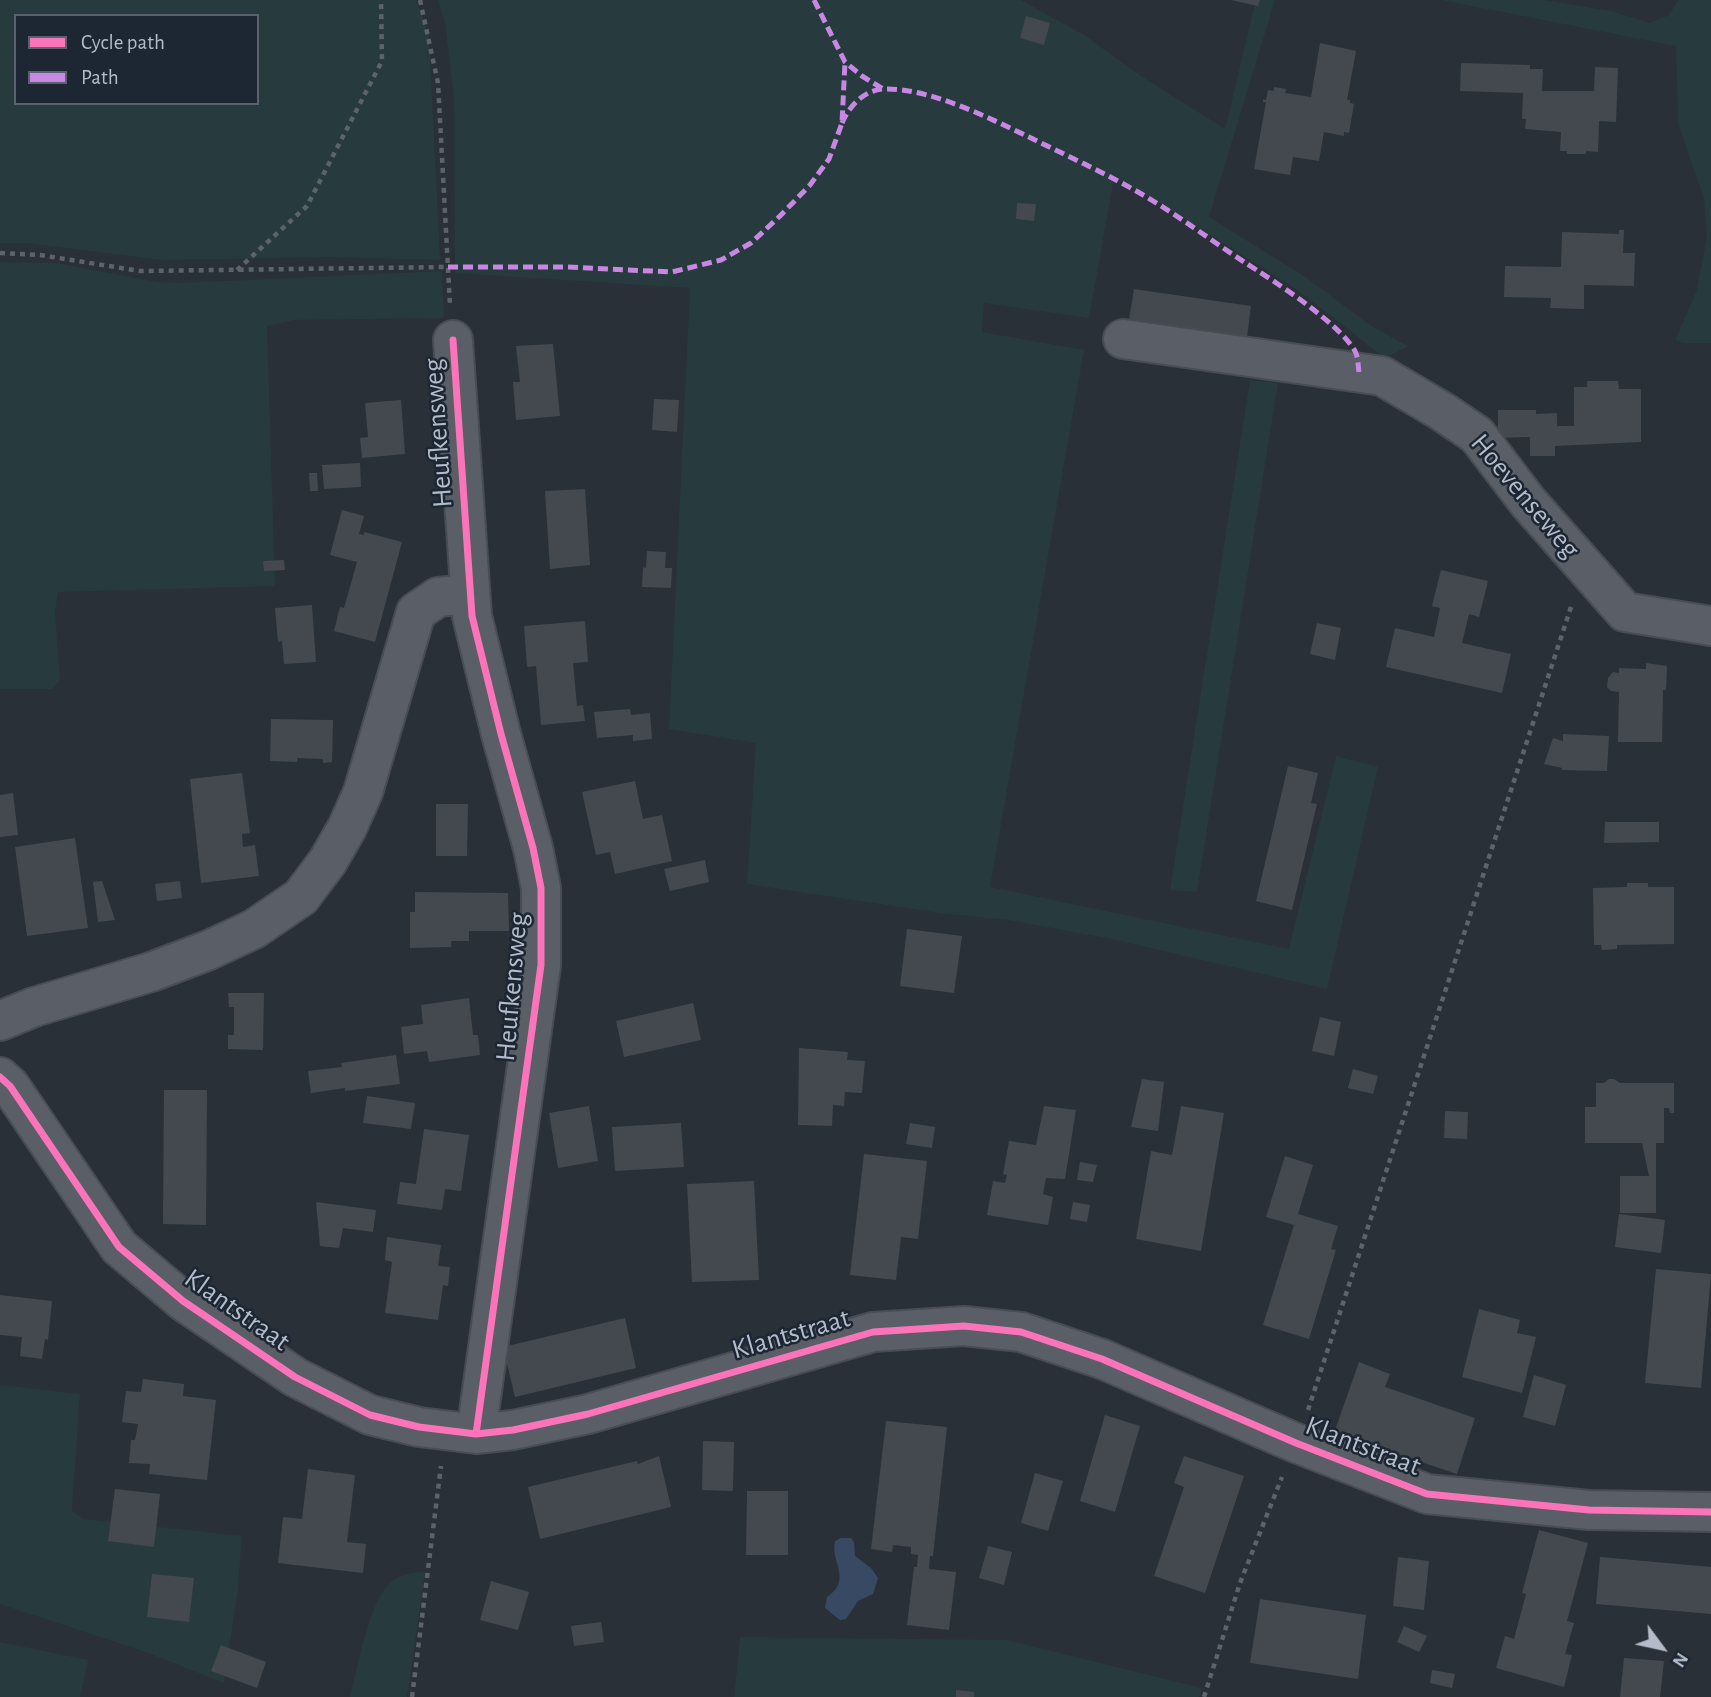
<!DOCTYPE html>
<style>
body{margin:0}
#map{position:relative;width:1711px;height:1697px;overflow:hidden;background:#2a3038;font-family:"Alegreya Sans",sans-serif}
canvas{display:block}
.legend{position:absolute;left:14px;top:14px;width:245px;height:91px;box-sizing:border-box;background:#1d2633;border:2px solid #59626f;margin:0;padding:9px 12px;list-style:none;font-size:21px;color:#b4bcc9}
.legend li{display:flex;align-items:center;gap:14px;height:35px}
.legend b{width:35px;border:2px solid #59626f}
.north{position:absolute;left:1627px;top:1613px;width:70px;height:70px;-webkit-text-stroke:5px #1d2633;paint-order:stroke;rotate:123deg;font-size:19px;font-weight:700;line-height:28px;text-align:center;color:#b4bcc9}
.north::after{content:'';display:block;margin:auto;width:24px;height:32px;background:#b4bcc9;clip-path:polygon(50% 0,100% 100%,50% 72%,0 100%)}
</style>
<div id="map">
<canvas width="1711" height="1697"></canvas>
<ul class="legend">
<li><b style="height:9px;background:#fb73b8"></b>Cycle path</li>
<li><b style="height:9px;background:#c787e3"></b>Path</li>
</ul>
<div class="north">N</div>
</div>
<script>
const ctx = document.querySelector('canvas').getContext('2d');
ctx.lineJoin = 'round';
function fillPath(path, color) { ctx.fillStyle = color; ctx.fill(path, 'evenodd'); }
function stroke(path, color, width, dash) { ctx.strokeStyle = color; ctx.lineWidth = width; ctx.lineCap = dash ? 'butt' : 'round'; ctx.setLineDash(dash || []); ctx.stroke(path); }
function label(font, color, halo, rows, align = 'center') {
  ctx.font = font + ' "Alegreya Sans",sans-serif'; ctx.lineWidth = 5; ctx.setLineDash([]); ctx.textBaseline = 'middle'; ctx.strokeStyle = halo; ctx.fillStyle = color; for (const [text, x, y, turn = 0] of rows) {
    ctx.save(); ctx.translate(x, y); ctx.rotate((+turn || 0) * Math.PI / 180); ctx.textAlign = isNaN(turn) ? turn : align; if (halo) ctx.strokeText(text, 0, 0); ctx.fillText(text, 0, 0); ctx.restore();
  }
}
const green = new Path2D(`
 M0,0h416l13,35 11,225 -110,-3 -167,3 -136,-17h-27zM16,16h241v87h-241z
 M438,0h583l63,35 57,41 84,53 31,-129h19l-66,217 95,59 69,51 35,19 -16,9 -10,1 -83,-65 -144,-91 -41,-22 -25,140 -105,-15 -2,29 102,18 -94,537 299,62 47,-193 42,11 -51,222 -215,-50 -104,-19 -68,-7 -193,-29 9,-141 -87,-14 21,-441 -235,-15 -1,-175 -9,-75z
 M1441,0h102l68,11 39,12 19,-8 9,-15h33v343h-27l-9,-3 22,-50 10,-54 -3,-38 -26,-74 -2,-78z
 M0,262l56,1 101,19 25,1 260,-12 2,47 -150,2 -27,6 8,260 -217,6 -3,20 5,67 -7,10h-53z
 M1250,380l28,3 -81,509 -27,-2z
 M0,1385l80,9 -8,117 12,8 158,17 -4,52 -14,95 -78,-31 -146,-48z
 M425,1572l-18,125h-57c8,-29 19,-101 44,-117 10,-7 19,-7 31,-8z
 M740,1637l266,3 196,48 -3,9h-465z
 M0,1642l88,18 -8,37h-80z`);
const water = new Path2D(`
 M841,1538h10l3,4 1,14 16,12 7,10 -5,16 -15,7 -12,18 -6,1 -15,-12 2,-11c26,-17 3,-35 8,-56z`);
const building = new Path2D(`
 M1231,0h29l-2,6z
 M1026,16l24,7 -6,22 -24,-7z
 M1320,43l36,8 -9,49h3v3l4,1 -5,29 -5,-1v4l-20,-4 -5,29 -26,-4 -3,18 -36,-6 12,-67h-3v-3l3,1 2,-10 6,1v-4l12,2 -1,4 26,4z
 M1461,63l69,2v4h13l-1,22h52l1,-24 23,1 -2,54 -17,-1 -1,31 -12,-1v3h-19v-3h-7l1,-19 -36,-3 1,-10h-4l1,-26 -63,-2z
 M1017,203l19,1 -2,17 -18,-2z
 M1619,230h5l-1,23h12l-1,33 -50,-1v24l-34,-1 1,-10 -47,-1 1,-31 56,1 1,-35 57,2z
 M1134,289l117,17 -4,31 -118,-18z
 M553,344l7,72 -44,4 -3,-38h7l-4,-36z
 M1587,381h31l1,8h22v53l-86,4v10h-25v-19l-32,1v-28h38v4l21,-1v13h17v-39h13z
 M654,399l25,1 -2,32 -25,-2z
 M401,400l4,54 -43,4 -2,-20 8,-1 -3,-34z
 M360,463l1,24 -37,2 -2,-24z
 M309,473h8l1,18h-8z
 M585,489l5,76 -40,4 -5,-78z
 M342,510l22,6 -5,18 5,1v-3l38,10 -27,100 -41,-11 6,-24 4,1 13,-46 -27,-7z
 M647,551l19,1 -1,16h7l-1,20 -29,-1 1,-20 3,1z
 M284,560l1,10 -21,1 -1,-10z
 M1441,570l47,11 -9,36 -10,-3 -7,29 49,11 -9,39 -116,-26 9,-39 39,9 6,-29 -8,-2z
 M312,605l4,57 -32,2 -2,-23 -4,1 -3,-34z
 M585,621l3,41 -15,1 4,43 6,-1 2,16 -44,4 -5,-59 -9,1 -3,-41z
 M1317,623l24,5 -6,32 -25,-6z
 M1646,663l21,3 -1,24h-3l-1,52h-44l1,-50 -8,-1 -4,-4 1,-9 5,-6 6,1v-5l27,1z
 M630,709l1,6 19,-2 2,26 -19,2v-6l-36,3 -3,-26z
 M271,719l62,1 -1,42 -9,1v-4l-26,-1v4l-27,-1z
 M1563,734l46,2 -2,35 -45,-1v-2l-18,-4 9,-26 10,3z
 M1288,766l30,7 -7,30 6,1 -25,106 -36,-9z
 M242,773l8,60 -8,1 1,13 12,-2 4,31 -58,7 -11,-104z
 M635,781l8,38 19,-4 10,46 -57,13 -5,-22 -14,3 -14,-63z
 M13,793l5,42 -18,2v-42z
 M436,804h32l-1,52h-31z
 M1605,822h54v20l-55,1z
 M75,838l13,90 -61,8 -12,-89z
 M705,860l4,22 -39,9 -6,-22z
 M102,881l13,39 -17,2 -5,-40z
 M180,881l2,17 -25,3 -2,-17z
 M1627,883h21v4h26v57l-57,1v4l-15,1 -1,-5h-7l-1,-57 34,-1z
 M415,892l93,1 1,38h-40v10h-18v6l-41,1v-36h5z
 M907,929l55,7 -8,57 -54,-7z
 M228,993h36l-1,57 -35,-1v-14h6v-28h-5z
 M469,998l4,37h5l2,20 -51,7 -2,-11 -23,3 -3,-27 22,-3 -2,-19z
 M693,1003l8,37 -77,17 -8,-36z
 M1320,1017l21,5 -7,34 -22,-5z
 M799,1048l49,4 -1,8 18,1 -3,32 -17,-1 -1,14 -11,-1 -1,21 -34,-1z
 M396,1055l4,29 -55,7v-3l-34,5 -3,-22 34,-4 -1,-4z
 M1353,1069l25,7 -5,18 -25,-6z
 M1142,1079l22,3 -6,49 -27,-4z
 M1609,1079h5l6,4h54v30h-4l-1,-5h-5v35h-8v70h-36v-37h29l-7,-33h-57v-36h11v-24h8z
 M164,1090h43l-1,135 -43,-1z
 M367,1096l48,7 -4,26 -48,-6z
 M589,1106l9,55 -40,7 -9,-55z
 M1044,1106l32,4 -11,69 -19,-1 -3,16 10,3 -5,28 -61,-10 6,-34 12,2 2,-8 -4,-1 6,-33 27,4z
 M1181,1106l43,7 -23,138 -65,-12 15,-88 21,4z
 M1445,1111l23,1 -1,27 -23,-1z
 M681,1123l3,44 -69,4 -3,-44z
 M910,1123l25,4 -3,21 -26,-4z
 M424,1129l45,6 -8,56 -16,-2 -3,21 -45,-6 3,-22 16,2z
 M864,1154l63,7 -9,78 -17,-2 -5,43 -46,-5z
 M1285,1156l28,9 -15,49 40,12 -7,23 5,1 -27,89 -46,-14 31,-100 -28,-8z
 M1080,1162l17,3 -4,17 -16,-2z
 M754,1181l5,99 -67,2 -5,-98z
 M316,1202l60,8 -3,22 -30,-4 -4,20 -19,-2z
 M1073,1202l17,3 -3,17 -17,-3z
 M1619,1214l46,6 -4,33 -46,-6z
 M387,1237l54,8 -3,21 12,1 -2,19 -5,-1 -5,35 -53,-7 7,-51 -7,-2z
 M1656,1269l55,5 -10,114 -56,-5z
 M0,1295l52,6 -4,39 -3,-1 -3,20 -22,-3 2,-19 -22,-2z
 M1479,1309l41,11 -3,13 19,4 -14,56 -60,-16z
 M625,1318l11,50 -121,29 -12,-50z
 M1359,1362l31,12 -5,13 90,31 -18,56 -123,-41z
 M1534,1375l32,10 -11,41 -32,-9z
 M143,1379l41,5 -1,12 33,4 -9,80 -58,-6 1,-10 -21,-1 2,-23h4l3,-16 -16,-2 4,-31 15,1z
 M1105,1415l35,11 -25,86 -35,-11z
 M886,1421l61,6 -14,129h-3l-1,13 27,3 -7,58 -42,-5 7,-58h3l1,-12 -7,-1v-7l-18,-2 -1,7 -21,-3z
 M703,1441l31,1 -1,49 -31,-1z
 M659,1456l12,51 -131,32 -12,-52 109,-26 1,3z
 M1184,1456l60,20 -39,117 -51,-17 30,-89 -10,-4z
 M308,1469l47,6 -8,67 19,2 -3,29 -85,-10 5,-46 19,2z
 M1035,1473l28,8 -15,50 -27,-8z
 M115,1489l45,5 -6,53 -46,-6z
 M747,1491h41v64h-42z
 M1539,1530l49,13 -21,78 7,2 -9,31 7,1 -8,32 -68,-19 9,-32 9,3 12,-45 -4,-1z
 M988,1546l24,6 -8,33 -25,-7z
 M1398,1557l31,4 -5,49 -31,-4z
 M1600,1557l111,10v47l-115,-10z
 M152,1574l42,4 -5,44 -42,-5z
 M491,1581l38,11 -11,38 -38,-10z
 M1260,1599l106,16 -8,64 -108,-16z
 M601,1622l3,20 -30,4 -3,-20z
 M1404,1626l23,10 -8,16 -22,-10z
 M221,1645l45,17 -9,26 -46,-17z
 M1624,1658l40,3 -4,36h-40z
 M1432,1670l23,4 -3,14 -22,-5z
 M956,1690l18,2v5h-18z`);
const path = new Path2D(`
 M420,0l18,83 12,222
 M0,253l40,2 100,16 308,-4
 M237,270l70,-64 75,-145 -1,-61
 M1308,1410l263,-803
 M412,1697l29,-231
 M1204,1697l36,-114 42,-106`);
const street = new Path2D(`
 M1123,339l259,37 61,36 34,23 51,67 97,110 86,14
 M453,340l19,276 29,118 32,114 8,40v77l-65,469
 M0,1021l34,-14 117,-35 58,-22 45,-21 47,-32 27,-36 19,-33 16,-36 53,-180 22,-15 32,-3
 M0,1077l10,9 109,161 64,54 112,76 75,38 49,12 57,7 37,-4 75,-16 285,-82 91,-6 57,6 81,27 194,84 131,51 162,16 122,2`);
const quiet = new Path2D(`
 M814,0l31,62 17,14 21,13
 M842,123c7,-17 23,-34 43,-34 45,-1 104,29 144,48 36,18 74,35 109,55 37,21 71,47 106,70 30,19 94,60 111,89 3,6 3,14 4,21
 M448,267h118l106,5 49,-12 30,-17 29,-27 30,-31 19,-26 13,-36 3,-61`);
const cycleway = new Path2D(`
 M453,340l19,276 29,118 32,114 8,40v77l-65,469
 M0,1077l10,9 109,161 64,54 112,76 75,38 49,12 57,7 37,-4 75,-16 285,-82 91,-6 57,6 81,27 194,84 131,51 162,16 122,2`);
const streetNames = [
 ["Heufkensweg",438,433,-94],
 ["Hoevenseweg",1525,496,50],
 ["Heufkensweg",512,987,-85],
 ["Klantstraat",237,1310,35],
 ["Klantstraat",791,1334,-16],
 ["Klantstraat",1363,1446,21]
];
fillPath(green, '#273a3e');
fillPath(water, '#384963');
fillPath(building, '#444950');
stroke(street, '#484c53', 42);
stroke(path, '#5d636a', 4.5, [5, 5]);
stroke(street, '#5a5e66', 38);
stroke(quiet, '#c787e3', 5, [10, 5]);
stroke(cycleway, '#fb73b8', 7);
label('28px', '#b4bcc9', '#1d2633', streetNames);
</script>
